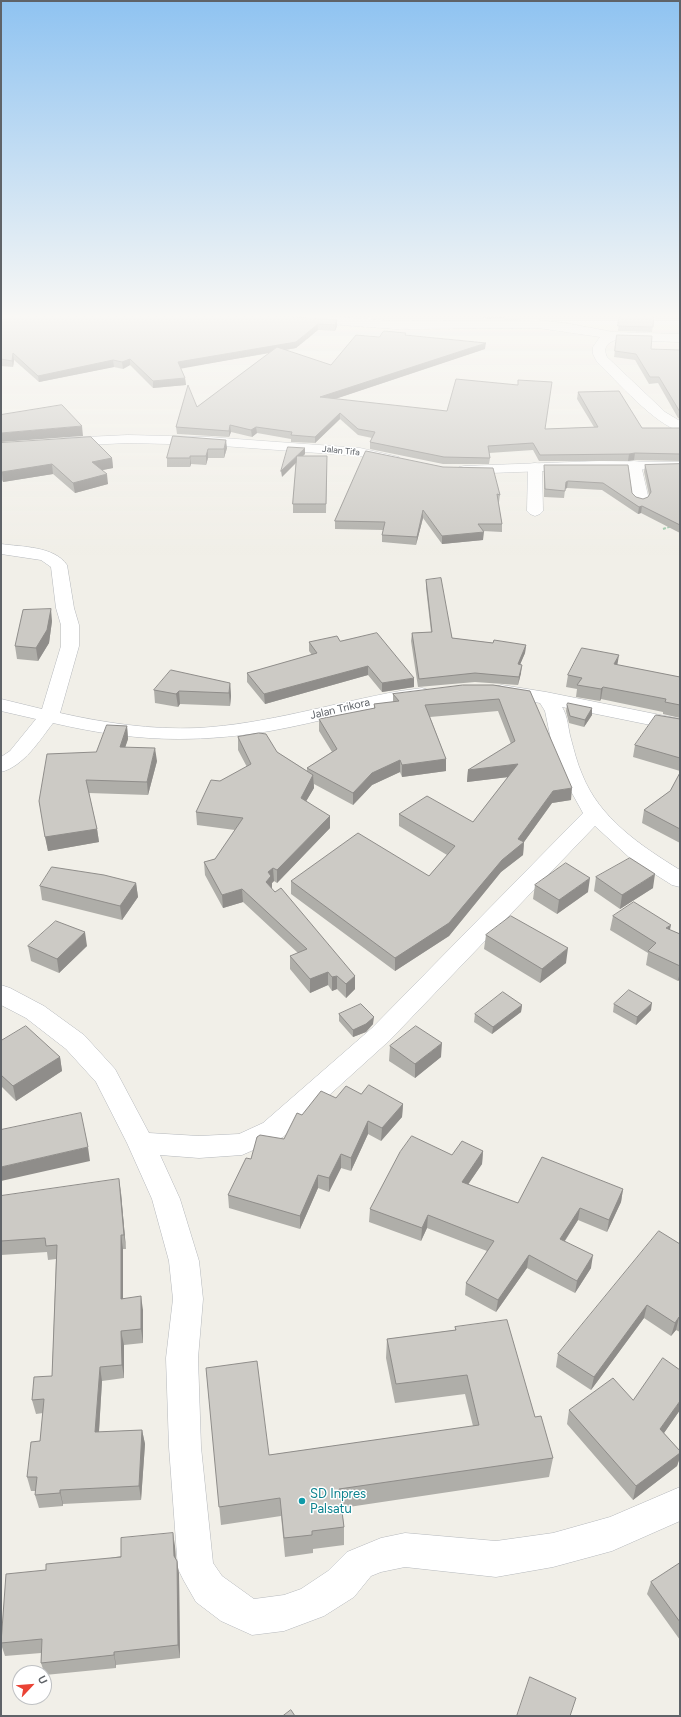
<!DOCTYPE html>
<style>
body{margin:0}
#map{position:relative;width:681px;height:1717px;overflow:hidden;background:#f1efe8;font-family:Figtree,sans-serif}
canvas{display:block}
.frame{position:absolute;inset:0;border:2px solid #5f6368;pointer-events:none}
.north{position:absolute;left:12px;top:1665px;width:40px;height:40px;box-sizing:border-box;background:#fff;border:1px solid #bfc1c3;border-radius:50%;rotate:64deg;font-size:11px;font-weight:700;line-height:16px;text-align:center;color:#5f6368}
.north::after{content:'';display:block;margin:auto;width:14px;height:18px;background:#ea4335;clip-path:polygon(50% 0,100% 100%,50% 72%,0 100%)}
</style>
<div id="map">
<canvas width="681" height="1717"></canvas>
<div class="frame"></div>
<div class="north">U</div>
</div>
<script>
const ctx = document.querySelector('canvas').getContext('2d');
ctx.lineJoin = 'round';
function stroke(path, color, width, dash) { ctx.strokeStyle = color; ctx.lineWidth = width; ctx.lineCap = dash ? 'butt' : 'round'; ctx.setLineDash(dash || []); ctx.stroke(path); }
function fillPath(path, color) { ctx.fillStyle = color; ctx.fill(path, 'evenodd'); }
function label(font, color, halo, rows, align = 'center') {
  ctx.font = font + ' Figtree,sans-serif'; ctx.lineWidth = 3; ctx.setLineDash([]); ctx.textBaseline = 'middle'; ctx.strokeStyle = halo; ctx.fillStyle = color; for (const [text, x, y, turn = 0] of rows) {
    ctx.save(); ctx.translate(x, y); ctx.rotate((+turn || 0) * Math.PI / 180); ctx.textAlign = isNaN(turn) ? turn : align; if (halo) ctx.strokeText(text, 0, 0); ctx.fillText(text, 0, 0); ctx.restore();
  }
}
const path = new Path2D(`
 M663,529l9,-3`);
const minor = new Path2D(`
 M4,314h15l-14,10 -4,1v-9z
 M306,315l89,6 143,-1 27,3 48,9 67,2v8l-65,-2c-9,4 -12,8 -8,17l58,55 15,9v10c-25,-6 -64,-51 -83,-69l-4,-8v-7l7,-10 -62,-9 -143,1 -93,-7 -2,-3 2,-3z
 M634,461l5,1 2,3 8,35 -3,3 -5,2 -5,-2 -3,-3 -6,-35 2,-3z
 M535,463l5,1 2,3 1,44 -3,3 -5,2 -5,-2 -3,-3 1,-44 2,-3z
 M1,544c21,3 53,2 66,21l7,43 5,17v21l-19,67c45,10 91,17 138,15 69,-4 135,-25 202,-37l22,-3 7,2 2,4 -2,4 -7,2c-51,6 -101,22 -152,31 -79,13 -139,10 -217,-8 -14,18 -29,43 -52,49v-15l9,-6 26,-32 -35,-8v-12l41,10 19,-63v-21l-5,-17 -5,-41 -10,-7 -40,-6z
 M502,685l44,7 134,27v12l-118,-24c6,9 6,22 9,32 3,11 6,24 11,35 17,44 59,72 98,96v17l-8,-2 -41,-26 -36,-33 -205,214 -107,97 -41,18 -43,3 -39,-3 20,44 19,62 4,38 -5,59 3,89 12,116 9,13 32,23 30,-4 17,-6 27,-18 19,-19 34,-14 24,-5 91,8 57,-8 57,-16 70,-30v34l-68,30 -59,16 -57,10 -91,-10 -24,5 -10,4 -17,21 -30,19 -40,15 -32,4 -31,-14 -25,-19 -12,-21 -6,-12 -9,-122 -3,-89 7,-59 -4,-38 -17,-62 -25,-56 -31,-61 -30,-33 -40,-31 -25,-13v-20l9,3 34,18 40,29 31,34 34,64 50,3 40,-2 24,-11 109,-95 211,-215 -21,-38 -11,-35 -6,-29 -5,-8 -45,-8 -2,-4 2,-4z`);
const tertiary = new Path2D(`
 M128,435l81,2 151,11 39,9 2,3 -2,3 -5,1 -34,-8 -151,-11 -81,-2 -62,3 -5,-1 -2,-3 2,-3 5,-1z
 M599,461l81,1v8l-81,-1 -135,5 -5,-1 -2,-3 2,-3 5,-1z`);
const wall = new Path2D(`
 M318,314h22l-1,2z
 M476,314h64l-54,5z
 M620,314l34,2 -2,16 -34,-1z
 M655,314h25v2z
 M1,320h336v6l-2,5 -17,-1 -22,18 -11,2 46,15 48,-28 27,-2 79,14 -150,50 211,30 48,-2 -17,-28 1,-7 64,36h38v33l-46,-1 -6,1h-89l-6,-11 -44,3 1,5 -1,6h-46l-73,-15v-7l2,-4 -14,-3 -18,-16 -25,24 -24,-1v-3l-34,-6 -5,4 -21,-5 -2,5 -52,-3 -1,-7 21,-20 73,-54 -89,15 4,10 1,7 -33,3 -23,-23 -7,4 -9,-2 -75,15 -25,-22 -1,7 -12,-1z
 M617,335l34,14 29,1v69l-2,-1 -20,-35 -9,1 -14,-24 -21,-3z
 M173,436l54,12 -3,10h-16l-2,7 -15,-1 -1,3h-23v-9z
 M1,443l111,15 1,10 -11,2 6,14 -33,9 -22,-19 -50,8 -2,-4z
 M305,448v6l-3,2h25l-1,57h-33v-9l3,-42 -14,15z
 M366,451l134,44 -1,7h-1l4,22v8l-19,-1v9l-41,4 -19,-26 -7,27 -34,-3v-7l1,-5 -48,-1v-8z
 M680,464v69l-39,-20 -3,1 -36,-24 -35,-2 -2,1 -1,9 -20,-1v-32h84l4,28 4,4 7,2 5,-2 1,-2 -5,-23 1,-7z
 M426,580l26,58 41,5 33,2 -1,8 -5,11 1,9 -3,12 -43,-3 -57,5 -7,-46 1,-8 19,-1 -5,-44z
 M52,621l-3,22 -11,18 -21,-2 -2,-13z
 M340,641l74,46 -32,5 -14,-17 -103,29 -18,-22v-9l65,-18 -3,-4v-9z
 M617,665l63,12v41l-17,-4v-2l-62,-13 -1,2 -24,-4 1,-8 -11,-2 2,-12z
 M230,683l1,13 -1,10 -50,-2 -2,3 -23,-4 -1,-13z
 M493,685l78,115 -19,3 -28,39 -1,13 -22,17 -52,64 -54,35 -104,-77v-13l138,-5 18,-21 -48,-29v-12l74,8 35,-45 -41,5 1,-12 43,-26 -13,-33 -68,6 16,42v12l-44,6 -2,-5 -28,13 -19,20 -39,-21v4l-8,13 24,27 -53,55 -3,-2 -2,2v6l83,87v13l-9,9 -9,-9 -5,2 -4,-6 -18,8 -20,-24v-13l8,-3 -55,-51 -20,6 -18,-33 -1,-13 11,-3 20,-29 -38,-5 -1,-13 24,-31 27,-14 -9,-17v-13l39,15 30,19v-3l25,-16 -13,-21v-12l55,-10v-5l19,-2v-8z
 M567,705l25,10 -8,12 -15,-4 -3,-12z
 M680,719v52l-47,-14 2,-12z
 M127,726l1,13 -3,8 32,14 -9,34 -59,-2 8,36 2,13 -51,9 -9,-50z
 M680,773v70l-38,-20 2,-13 26,-19z
 M596,877l57,11 -33,21 -26,-18z
 M136,883l2,14 -16,23 -80,-20 -2,-14z
 M535,885l53,7 -31,22 -24,-15z
 M613,916l57,14 10,4v45l-2,2 -32,-16 2,-12 -38,-23z
 M486,935l80,28 -26,20 -56,-34z
 M28,946h59l-28,27 -28,-12z
 M614,1004l37,6 -15,15 -23,-13z
 M522,1005l-1,7 -29,22 -18,-12 1,-8z
 M339,1014l34,10 -7,8 -13,5 -14,-16z
 M1,1041l59,16 2,14 -46,30 -15,-15z
 M390,1046l51,11 -26,21 -26,-17z
 M361,1094l42,10 -1,13 -21,24 -13,-7 -17,37 -10,-3 -12,24 -11,-4 -18,41 -71,-21 -1,-13 23,-36 33,-20 18,-24 34,-17z
 M483,1151l-1,13 -14,20 50,19 105,-14 -2,13 -14,30 -29,-12 -13,21 26,27 -16,25 -48,-25 -31,44 -31,-17 1,-12 21,-32 -60,-23 -6,13 -52,-19 1,-13 82,-54z
 M121,1193l5,56h-3v49l20,12v33l-19,2v33l-22,3 -3,51 43,-2 3,14 -4,56 -78,4v2l-24,2 -4,-13 1,-4h-5l-4,-14 13,-36 3,-28 -7,1 -4,-14 20,-24 4,-117 -8,1 -1,-8 -46,3v-59z
 M680,1244v88l-4,-2 -5,6 -27,-18 -53,72 -35,-23 2,-13z
 M455,1327l80,90 18,41 -4,19 -207,31 2,19v18l-31,4v4l-28,4 -4,-41 -60,9 -15,-157 63,87 204,-29 -8,-32 -70,9 -9,-45 1,-19 68,-9z
 M633,1400l47,10 -16,23 16,18v6l-3,9 -44,34 -66,-76 2,-14z
 M175,1546l1,12 1,3 2,13 1,84 -64,7v3l-71,7 -4,-12v-10l-36,3 -4,-12v-4l45,-70z
 M680,1563v77l-33,-46 4,-12z`);
const shadedWall = new Path2D(`
 M486,314h54l-54,5z
 M337,320v6l-2,5v-6z
 M318,324v6l-22,18 -117,21 -1,-7z
 M486,343l-1,6 -165,55v-7z
 M13,353l1,7 -1,7 -1,-6z
 M130,359v6l-7,4 -1,-7z
 M113,360l1,7 -75,15 -1,-6z
 M185,378l1,7 -33,3v-7z
 M340,413v6l-25,24v-6z
 M230,425l1,7 -2,5v-6z
 M82,426l1,10 -82,6v-9z
 M256,427l1,6 -5,4 -1,-7z
 M226,440l1,8 -3,10v-9z
 M305,448v6l-23,23 -1,-6z
 M208,449v9l-2,7v-9z
 M635,453l-1,7 -6,1 1,-7z
 M190,456l1,8 -1,3z
 M112,458l1,10 -20,4 -1,-10z
 M52,464l1,10 -50,8 -1,-10z
 M107,474l1,10 -33,9 -2,-10z
 M568,481l-1,7 -2,1 -1,9 2,-16z
 M642,506l-1,7 -3,1 1,-7z
 M423,510v8l-7,27 1,-8z
 M484,532l-1,8 -41,4v-8z
 M51,609l1,12 -3,22 -11,18 -2,-13z
 M526,645l-1,8 -8,19 1,-8z
 M619,655l-2,12 -3,-3z
 M522,665l-1,8 -3,12 1,-8z
 M368,666v9l-103,29 -1,-10z
 M414,678v9l-32,5v-9z
 M230,683l1,13 -1,10 -1,-13z
 M603,687l-2,12 -1,2 1,-12z
 M179,691l1,13 -2,3 -2,-13z
 M592,708v7l-8,12 1,-7z
 M127,726l1,13 -7,21 -1,-13z
 M155,748l2,13 -9,34 -1,-13z
 M446,759v12l-44,6v-12z
 M400,760v12l-28,13 -19,20v-12l19,-20z
 M518,764l-1,12 -50,6 1,-12z
 M313,775l1,13 -13,22v-12z
 M572,788l-1,12 -19,3 -28,39 -1,13 -22,17 -52,64 -54,35v-13l123,-119 35,-48z
 M330,816v12l-53,55v-13z
 M97,829l2,13 -51,9 -3,-14z
 M273,868l1,13 -2,2v6l-6,-7 2,-10z
 M655,874l-2,14 -33,21 2,-14z
 M590,878l-2,14 -31,22 2,-14z
 M136,883l2,14 -16,23 -2,-14z
 M242,889l1,13 -20,6 -1,-13z
 M671,925l-3,14 -2,-11z
 M85,932l2,14 -28,27 -2,-14z
 M568,948l-2,15 -26,20 2,-14z
 M680,971v8l-2,2z
 M328,972v13l-18,8v-14z
 M337,976v13l-5,2v-14z
 M355,976v13l-9,9v-14z
 M652,1003l-1,7 -15,15 1,-8z
 M522,1005l-1,7 -29,22 1,-7z
 M374,1017l-1,7 -7,8 -13,5v-7z
 M442,1043l-1,14 -26,21v-14z
 M60,1057l2,14 -46,30 -3,-15z
 M403,1104l-1,13 -21,24 1,-13z
 M368,1121v13l-17,37v-13z
 M88,1147l2,14 -89,20v-14z
 M483,1151l-1,13 -21,31 1,-13z
 M341,1154v14l-12,24v-14z
 M318,1175v13l-18,41v-13z
 M119,1179l2,14 5,56 -2,-14z
 M623,1189l-2,13 -14,30 2,-12z
 M580,1208l-2,12 -20,31 2,-12z
 M428,1215l-1,13 -6,13 1,-13z
 M121,1235l2,14v63l-2,-13z
 M529,1255l-2,13 -31,44 2,-12z
 M593,1255l-2,13 -16,25 2,-12z
 M141,1296l2,14v33l-2,-14z
 M647,1305l-3,13 -53,72 3,-13z
 M679,1317l-3,13 -5,6 4,-13z
 M121,1331l3,14v33l-2,-13z
 M100,1367l2,14 -4,65 -3,-14z
 M680,1401v9l-23,33 3,-14z
 M142,1430l3,14 -4,56 -2,-14z
 M680,1453v4l-3,9 -44,34 3,-14z
 M60,1490l3,14v2l-3,-13z
 M173,1533l2,13 1,23 -2,-13z
 M177,1561l2,13 1,84 -2,-13z
 M114,1652l2,13v3l-2,-13z`);
const building = new Path2D(`
 M11,314h242l84,6 -2,5 -17,-1 -22,18 -118,20 7,16 -32,3 -23,-22 -8,3 -9,-2 -75,16 -25,-23 -1,8 -11,-2v-39l3,-1z
 M620,314l34,2 -1,11 -35,-1z
 M384,331l22,2 -1,2 81,8 -166,54 127,14 9,-32 62,6v-5l34,2 -7,47 53,-2 -20,-35 41,-1 23,37h38v26l-45,-1 -6,1 -89,1 -7,-12 -45,3 2,12 -46,-1 -74,-15 5,-10 -17,-3 -18,-16 -25,24 -24,-2 1,-3 -36,-5 -5,3 -21,-5 -1,6 -53,-4 12,-42 9,22 80,-60 54,18 25,-30 23,2z
 M617,335l35,1 -1,13 29,1v62l-21,-35h-9l-14,-23 -21,-3z
 M62,405l20,21 -81,7v-18z
 M173,436l53,4 -2,9h-16l-2,7h-16v2h-23z
 M91,437l21,21 -20,4 15,12 -34,9 -21,-19 -50,8 -1,-1v-28z
 M288,447l17,1 -24,23z
 M366,451l77,16 50,1 7,27 -3,-1 5,30h-24l6,8 -42,4 -19,-26 -6,27 -35,-2 3,-13 -50,-1z
 M297,456h30l-1,48h-33z
 M680,464v61l-38,-19 -3,1 -36,-24 -35,-2 -2,1 -1,9 -20,-2 -1,-24h84l4,28 4,4 7,2 5,-2 3,-5 -6,-27z
 M441,578l11,60 41,5 1,-3 32,5 -8,19 4,1 -3,12 -44,-4 -56,6 -7,-46 20,-1 -6,-52z
 M51,609l-4,21 -11,18 -21,-2 8,-36z
 M377,633l37,45 -32,5 -14,-17 -104,28 -17,-21 70,-20 -8,-11 28,-6 3,5z
 M582,648l37,7 -5,9 66,13v28l-15,-3 1,-3 -63,-12 -2,2 -24,-4 5,-7 -14,-3z
 M171,670l59,13 -1,10 -50,-2 -3,3 -22,-4z
 M463,685h30l37,6 42,97 -19,3 -35,48 6,3 -22,18 -53,63 -54,35 -104,-77 67,-48 71,43 26,-30 -56,-32 28,-18 46,26 45,-58 -50,6 47,-29 -16,-42 -74,6 21,54 -44,6 -2,-5 -28,13 -19,20 -46,-25 30,-19 -18,-30 56,-11 -1,-4 25,-3 -6,-7z
 M568,703l24,5 -7,12 -15,-4 -3,-11z
 M656,715l24,4v39l-45,-13z
 M107,725l20,1 -7,21 35,1 -8,34 -61,-2 11,49 -52,8 -6,-36 8,-47 49,-2z
 M259,733l7,1 11,18 36,23 -12,23 29,18 -53,54 -4,-2 -5,4 3,4 -5,6 9,10 6,-4 74,88 -9,8 -9,-8 -5,1 -4,-5 -18,7 -20,-23 17,-7 -65,-60 -20,6 -18,-33 11,-3 28,-41 -47,-6 15,-32 9,1 31,-17 -13,-27z
 M680,773v56l-36,-19 26,-19z
 M630,858l25,16 -33,21 -26,-18z
 M566,863l24,15 -31,22 -24,-15z
 M52,867l52,8 32,8 -16,23 -80,-20z
 M634,902l37,23 -5,3 14,6v32l-32,-15 8,-8 -43,-27z
 M511,916l57,32 -26,21 -56,-34z
 M56,921l29,11 -28,27 -29,-13z
 M629,990l23,13 -15,14 -23,-13z
 M503,992l19,13 -29,22 -18,-13z
 M361,1004l13,13 -8,7 -13,6 -14,-16z
 M26,1026l34,31 -47,29 -12,-11v-34z
 M416,1026l26,17 -27,21 -25,-18z
 M369,1085l34,19 -21,24 -14,-7 -17,37 -10,-4 -12,24 -11,-3 -18,41 -72,-21 18,-37 5,1 6,-22 3,-2 24,4 13,-26 5,2 19,-24 15,7 10,-12 15,8z
 M81,1113l7,34 -87,20v-37z
 M412,1136l40,19 10,-14 21,10 -21,31 56,21 24,-46 81,32 -14,31 -29,-12 -20,31 33,16 -16,26 -48,-26 -31,45 -32,-17 28,-42 -66,-26 -6,13 -52,-19 30,-57z
 M119,1179l5,56h-3v64l20,-3v33l-20,2 1,34 -22,2 -5,65 47,-2 -3,56 -79,4v3l-25,2 2,-18h-10l4,-35 9,-1 4,-42 -12,1 2,-23 18,-1 5,-131 -11,1 -1,-8 -44,3v-45z
 M659,1231l21,13v74l-1,-1 -4,6 -28,-18 -53,72 -36,-23z
 M507,1320l28,97 6,-1 12,42 -214,31 5,38 -32,4v4l-28,3 -4,-40 -61,9 -13,-139 51,-7 12,94 210,-30 -12,-50 -71,9 -9,-45 69,-9 -1,-3z
 M663,1358l17,12v31l-20,28 20,22v2l-44,33 -67,-76 44,-32 20,22z
 M173,1533l1,23 3,5 1,84 -64,7v3l-73,8 1,-24 -41,4 5,-69 40,-4v-6l75,-7v-19z
 M680,1563v59l-29,-40z
 M530,1677l46,21 -6,18h-53z
 M291,1710l4,6h-12z`);
const markers = [
 [302,1501,4,"#0f9aa8"]
];
const farStreetnames = [
 ["Jalan Tifa",341,451,6]
];
const streetNames = [
 ["Jalan Trikora",340,709,-13]
];
const nearCulturenames = [
 ["SD Inpres",310,1494],
 ["Palsatu",310,1509]
];
stroke(minor, '#b5b8bc', 1);
stroke(tertiary, '#b5b8bc', 1);
stroke(path, '#9cc7a9', 2, [3, 1.5]);
fillPath(minor, '#fff');
fillPath(tertiary, '#fff');
fillPath(wall, '#afaea9');
fillPath(shadedWall, '#8f8d8a');
fillPath(building, '#cccac5');
stroke(building, '#8f8d8a', 1);
const sky = ctx.createLinearGradient(0, 0, 0, 555);
sky.addColorStop(0, '#8fc3f1');
sky.addColorStop(0.57, '#f9f8f5');
sky.addColorStop(1, '#f9f8f500');
ctx.fillStyle = sky;
ctx.fillRect(0, 0, 681, 555);
for (const [x, y, r, color] of markers) { const dot = new Path2D(); dot.arc(x, y, r, 0, 2 * Math.PI); ctx.fillStyle = color; ctx.fill(dot); stroke(dot, '#fff', 1.5); }
label('9px', '#5f6368', '#fff', farStreetnames);
label('11px', '#5f6368', '#fff', streetNames);
label('13px', '#0d838f', '#fff', nearCulturenames, 'left');
</script>
